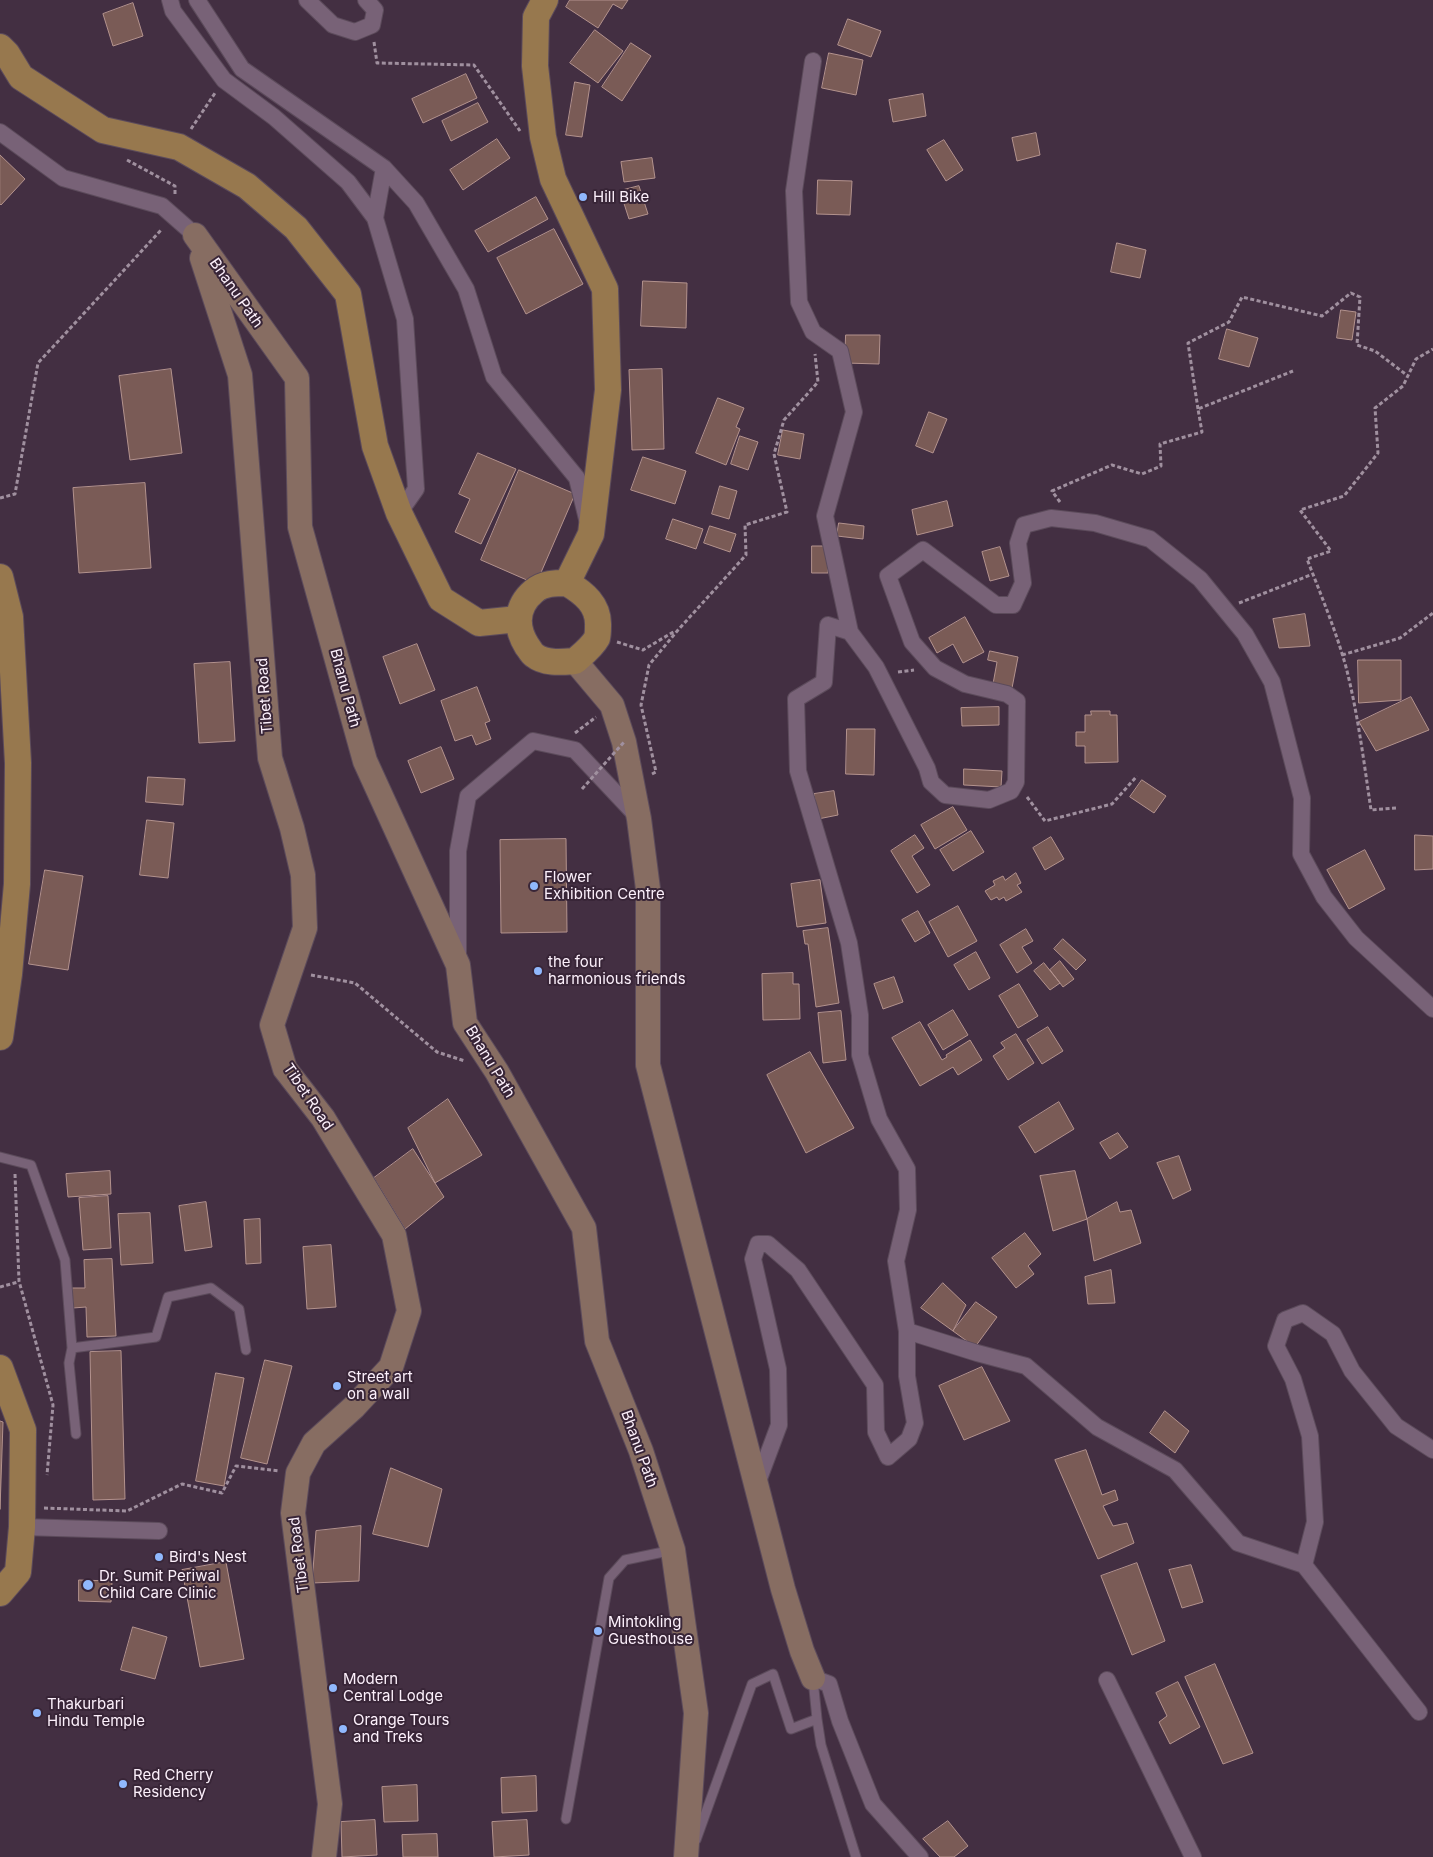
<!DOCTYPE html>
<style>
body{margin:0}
canvas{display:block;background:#432f42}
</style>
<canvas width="1433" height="1857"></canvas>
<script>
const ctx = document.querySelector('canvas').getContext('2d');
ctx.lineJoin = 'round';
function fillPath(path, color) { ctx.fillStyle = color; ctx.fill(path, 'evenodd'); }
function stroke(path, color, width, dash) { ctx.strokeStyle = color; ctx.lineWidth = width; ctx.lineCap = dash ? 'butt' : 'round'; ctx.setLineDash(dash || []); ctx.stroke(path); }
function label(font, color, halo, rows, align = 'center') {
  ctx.font = font + ' Inter,sans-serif'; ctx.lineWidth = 4; ctx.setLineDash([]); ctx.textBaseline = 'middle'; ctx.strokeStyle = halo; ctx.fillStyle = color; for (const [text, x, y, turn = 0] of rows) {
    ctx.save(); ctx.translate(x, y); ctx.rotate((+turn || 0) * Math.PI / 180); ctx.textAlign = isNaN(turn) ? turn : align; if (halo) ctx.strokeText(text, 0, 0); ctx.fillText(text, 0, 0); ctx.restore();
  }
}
const building = new Path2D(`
 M570,0h58l-6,9 -9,-5 -15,24 -32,-21z
 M133,3l10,33 -30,10 -10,-32z
 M848,19l33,12 -10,26 -33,-12z
 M595,30l28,21 -25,32 -28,-20z
 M631,43l20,13 -29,45 -20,-14z
 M829,53l34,7 -7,35 -34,-7z
 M466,74l11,24 -54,25 -11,-24z
 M575,82l15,3 -8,52 -16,-2z
 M923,94l3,22 -33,6 -4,-22z
 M478,103l10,19 -37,19 -9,-20z
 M1036,133l4,22 -23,6 -5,-23z
 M497,139l13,19 -47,32 -13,-20z
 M944,140l19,30 -17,11 -19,-31z
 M0,155l25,24 -24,26 -1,-1z
 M652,158l3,20 -31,4 -3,-20z
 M818,180l34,1 -2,34 -33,-1z
 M639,186l9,28 -19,5 -9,-28z
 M536,197l12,22 -60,33 -13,-21z
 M554,229l29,55 -57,30 -29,-56z
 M1117,243l29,7 -6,28 -29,-6z
 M643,281l44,2 -1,45 -45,-2z
 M1341,310l15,2 -4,28 -15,-2z
 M1227,329l31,9 -9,29 -30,-8z
 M846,335h34l-1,29 -34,-1z
 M171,369l11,84 -52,7 -11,-84z
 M662,369l2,80 -32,1 -3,-80z
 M718,398l26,10 -8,19 4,2 -14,36 -30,-12z
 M929,412l18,7 -14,34 -17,-7z
 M783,430l21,4 -4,25 -22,-4z
 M740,436l18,6 -10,28 -17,-6z
 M478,453l38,16 -35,75 -26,-12 15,-33 -11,-5z
 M643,457l43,14 -11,33 -44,-14z
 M519,470l56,24 -39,90 -55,-24z
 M145,483l6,85 -72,5 -6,-85z
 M720,486l17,5 -8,28 -17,-5z
 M947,501l6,25 -36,9 -5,-25z
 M673,519l30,10 -7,20 -30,-10z
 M839,523l25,3 -1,13 -26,-3z
 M710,526l26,8 -6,18 -26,-9z
 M812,546h16v27h-16z
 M1000,547l9,29 -19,5 -8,-29z
 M1305,614l5,32 -31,2 -6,-29z
 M965,617l19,35 -21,11 -10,-19 -16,9 -8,-15z
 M417,644l18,46 -35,14 -17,-47z
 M990,651l28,6 -6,31 -19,-4 4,-22 -9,-2z
 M1358,660h43v40l-42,3z
 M230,662l5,79 -36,2 -5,-79z
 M477,687l13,34 -5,2 6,16 -15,6 -4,-10 -17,6 -14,-40z
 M1411,697l18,33 -53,21 -17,-29z
 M999,707v18l-37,1 -1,-18z
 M1091,711h19v4h7l1,47 -33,1v-17h-9v-14h9v-17h6z
 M847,729h28l-1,46 -28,-1z
 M441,747l13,32 -33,14 -13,-32z
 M964,769l38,2 -1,16 -37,-2z
 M148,777l37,2 -2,26 -37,-3z
 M1142,780l24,16 -12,17 -24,-16z
 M834,791l4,24 -20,4 -4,-25z
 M953,807l14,23 -32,19 -14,-24z
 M147,820l27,3 -6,55 -28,-3z
 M971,831l13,21 -31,19 -13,-21z
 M915,835l9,13 -12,8 18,29 -13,8 -26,-42z
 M1415,835l18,1v33l-18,1z
 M1051,837l13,22 -19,11 -12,-22z
 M566,839l1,93 -66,1 -1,-93z
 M1365,850l20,39 -36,20 -22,-39z
 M45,870l38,6 -15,94 -39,-6z
 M1016,873l5,10 -4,2 5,7 -16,9 -2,-4 -5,3 -2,-3 -6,3 -6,-9 10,-6 -2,-4 10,-5 2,4z
 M820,880l6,43 -29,4 -6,-43z
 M958,906l19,35 -29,16 -19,-35z
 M918,911l12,22 -15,9 -13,-22z
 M828,928l11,75 -23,4 -8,-63h-3l-2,-13z
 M1026,929l7,12 -11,6 10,16 -15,10 -17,-28z
 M1063,939l23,21 -10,10 -22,-21z
 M976,952l14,26 -21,12 -15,-25z
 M1060,961l14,18 -11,8 -13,-17z
 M1044,963l16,20 -10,7 -16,-19z
 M793,973v11h6l1,35 -37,1 -1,-46z
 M894,977l9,25 -20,7 -9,-25z
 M1019,984l19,32 -20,12 -19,-32z
 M953,1010l15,25 -25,15 -15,-25z
 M841,1011l5,49 -23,3 -5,-50z
 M920,1022l22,38 5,-3 -1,-2 24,-15 12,20 -24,15 -5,-8 -33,19 -28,-48z
 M1048,1027l15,24 -21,13 -15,-24z
 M1016,1034l18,29 -26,17 -15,-24 12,-8 -4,-5z
 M810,1052l44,76 -48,25 -39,-78z
 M448,1099l34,56 -47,28 -27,-55z
 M1059,1102l15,27 -39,24 -16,-26z
 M1118,1133l10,14 -18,12 -10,-16z
 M413,1149l31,48 -39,32 -31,-51z
 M1179,1156l12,34 -18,9 -16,-36z
 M110,1171l1,23 -43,3 -2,-23z
 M1075,1171l12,48 -34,12 -13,-55z
 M108,1196l3,52 -28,2 -4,-52z
 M206,1202l6,45 -27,4 -6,-45z
 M1117,1202l3,10 11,-2 10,33 -47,18 -7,-42z
 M150,1213l3,50 -32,2 -3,-51z
 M260,1219l1,44 -15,1 -2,-44z
 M1025,1233l16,21 -13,12 6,8 -18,14 -24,-30z
 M331,1245l5,62 -29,2 -4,-62z
 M112,1259l4,77 -29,1 -1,-30 -13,1 -1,-20h13l-1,-28z
 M1111,1270l4,33 -27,1 -3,-27z
 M943,1283l23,22 -13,26 -32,-23z
 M976,1302l21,15 -22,30 -22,-16z
 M121,1351l4,148 -32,1 -3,-148z
 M265,1360l27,6 -25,98 -26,-6z
 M982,1367l28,54 -46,19 -25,-54z
 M216,1373l28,5 -20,108 -28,-5z
 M1165,1411l24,20 -14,22 -25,-20z
 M0,1421l3,1 -3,87z
 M1086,1450l16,45 13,-5 3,10 -15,6 10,20 14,-3 7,20 -36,16 -43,-99z
 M391,1468l51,21 -14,58 -55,-13z
 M361,1526l-2,55 -47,2 4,-52z
 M226,1562l18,97 -44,8 -18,-97z
 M1137,1563l28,78 -33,14 -31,-79z
 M1191,1565l12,37 -21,6 -13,-38z
 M79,1580l33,1 -1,21 -32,-1z
 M133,1627l34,10 -12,42 -34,-9z
 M1215,1664l38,89 -30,11 -38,-87z
 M1178,1682l22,45 -30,17 -11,-22 8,-6 -11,-23z
 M536,1776l1,35 -35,2 -1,-35z
 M417,1785l1,36 -34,1 -2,-35z
 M375,1820l2,35 -35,2 -1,-35z
 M527,1820l2,35 -35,2 -2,-35z
 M948,1821l20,25 -14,11h-14l-17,-18z
 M437,1834l1,23h-35l-1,-22z`);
const path = new Path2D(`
 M374,42l3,21 97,2 46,66
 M191,129l24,-36
 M127,160l48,26v9
 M1198,409l-10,-66 41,-21 13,-25 80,19 29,-23 9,4 -3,48 18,6 33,25
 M0,498l15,-4 23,-131 124,-134
 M1060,502l-8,-11 60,-26 30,9 19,-8 -1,-22 42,-12 -4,-23 95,-38
 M1239,603l74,-29
 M617,642l26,8 32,-19
 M1342,655l58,-17 33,-25
 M898,672l16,-2
 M575,733l21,-16
 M652,774l4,-2 -15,-67 8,-40 29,-35 68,-75 -1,-30 42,-13 -13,-58 10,-34 34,-38 -3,-28
 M1027,797l18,24 67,-17 25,-28
 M1396,808l-25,2c-7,-47 -13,-96 -25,-143 -10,-36 -25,-72 -39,-108l24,-8 -31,-41 44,-14 34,-43 -3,-45 28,-22 13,-27 17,-10
 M311,975l44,8 82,69 28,9
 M15,1174l4,107 34,124 -6,70
 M0,1287l18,-5
 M44,1508l83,3 55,-27 40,9 14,-27 43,5`);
const lane = new Path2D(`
 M0,1157l31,8 34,95 7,88 -3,15 7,71
 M72,1348l84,-11 12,-40 43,-9 28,21 7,41
 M817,1719l4,26 35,112
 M566,1819l43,-241 16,-18 48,-10
 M696,1840l56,-156 21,-10 18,55 26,-10 -4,-40`);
const street = new Path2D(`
 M170,0l3,11 51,69 50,37 74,65 27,36 30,101 11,170 -17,24
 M197,0l45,69 142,99 32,35 50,86 28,88 83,101 10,41
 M307,0l26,25 22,7 17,-7 3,-15 -9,-10
 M813,61l-19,130 5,111 14,30 27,19 14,61 -29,104 25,116
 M0,132l63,46 99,28 33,29
 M375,218l9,-50
 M458,958v-107l10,-55 65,-55 42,9 63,67
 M907,1331l70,22 49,13 71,61 78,43 63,73 66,22 115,147
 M757,1484l22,-59 -1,-56 -25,-110 5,-15h10l30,26 77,115 1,47 12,25 21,-18 6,-16 -8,-47v-45l-11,-70 12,-51 -1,-41 -28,-50 -19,-64v-40l-11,-72 -51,-172 -2,-72 28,-17 4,-57 22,7 26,35 51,101 4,14 14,13 44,5 22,-9 5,-9 1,-81 -10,-7 -42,-10 -30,-16 -23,-26 -24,-66 35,-26 73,55h17l10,-22 -5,-40 6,-18 27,-7 44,5 55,16 50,40 45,55 27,48 30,116 -1,56 23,43 32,41 77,71
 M22,1527l137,4
 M1304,1565l11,-43 -5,-86 -17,-57 -17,-33 9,-26 18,-7 30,21 19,37 44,55 37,24
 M813,1678l16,6 11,37 33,83 47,53
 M1107,1680l86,177`);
const secondary = new Path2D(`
 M195,235l102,143 3,149 65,234 93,204 7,58 32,49 87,156 13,113 44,110 32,99 23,163 -10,144
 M202,258l38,117 30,383 22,70 11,47 2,53 -33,97 13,44 38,49 71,117 15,76 -18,56 -37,40 -40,36 -16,30 -5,40 37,291 -6,53
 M575,661l37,44 12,37 15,77 9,70v176l135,524 19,62 11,27`);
const primary = new Path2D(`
 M545,0l-9,17 -1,49 8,71 10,42 52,110 3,101 -17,144 -24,49
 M0,47l7,7 14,23 82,53 76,17 68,39 49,42 52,66 27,152 24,67 42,86 38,24 39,-4
 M0,577l10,40 8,146 -1,121 -8,90 -9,63
 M567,583c17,10 32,22 31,43 0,4 0,8 -1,12 -5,9 -14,16 -22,23 -13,1 -30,3 -41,-6 -3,-2 -5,-7 -7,-9 -12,-19 -11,-40 7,-55 9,-8 22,-8 33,-8z
 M0,1368l23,62 -1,97 -4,45 -18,21`);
const pathBridge = new Path2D(`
 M582,789l42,-47`);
const markers = [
 [583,197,5,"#90b8fd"],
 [534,886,5,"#90b8fd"],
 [538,971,5,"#90b8fd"],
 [337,1386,5,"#90b8fd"],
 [159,1557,5,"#90b8fd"],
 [88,1585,6,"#90b8fd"],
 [598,1631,5,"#90b8fd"],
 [333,1688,5,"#90b8fd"],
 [37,1713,5,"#90b8fd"],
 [343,1729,5,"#90b8fd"],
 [123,1784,5,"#90b8fd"]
];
const poiNames = [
 ["Hill Bike",593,197],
 ["Flower",544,877],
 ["Exhibition Centre",544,894],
 ["the four",548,962],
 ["harmonious friends",548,979],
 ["Street art",347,1377],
 ["on a wall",347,1394],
 ["Bird's Nest",169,1557],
 ["Dr. Sumit Periwal",99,1576],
 ["Child Care Clinic",99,1593],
 ["Mintokling",608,1622],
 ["Guesthouse",608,1639],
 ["Modern",343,1679],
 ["Central Lodge",343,1696],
 ["Thakurbari",47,1704],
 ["Hindu Temple",47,1721],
 ["Orange Tours",353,1720],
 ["and Treks",353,1737],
 ["Red Cherry",133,1775],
 ["Residency",133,1792]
];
const streetNames = [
 ["Bhanu Path",236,293,55],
 ["Bhanu Path",345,688,75],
 ["Tibet Road",265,696,-94],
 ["Bhanu Path",490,1062,59],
 ["Tibet Road",308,1097,56],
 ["Bhanu Path",639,1449,70],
 ["Tibet Road",299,1555,-97]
];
fillPath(building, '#7a5b56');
stroke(building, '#b3928d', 1);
stroke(lane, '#5c4b5b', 11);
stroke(street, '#5c4b5b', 18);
stroke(secondary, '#5c4b5b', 26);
stroke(primary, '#5c4b5b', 28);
stroke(path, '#a0909f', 3, [4, 2.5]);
stroke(lane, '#786277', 9);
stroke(street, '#786277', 16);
stroke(secondary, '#876d62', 24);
stroke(primary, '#97784e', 26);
stroke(pathBridge, '#a0909f', 3, [4, 2.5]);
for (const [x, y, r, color] of markers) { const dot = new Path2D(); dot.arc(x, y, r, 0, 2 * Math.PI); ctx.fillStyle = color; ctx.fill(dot); stroke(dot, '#382537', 2); }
label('15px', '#fcf0fb', '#382537', poiNames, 'left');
label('15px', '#fcf0fb', '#382537', streetNames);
</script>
